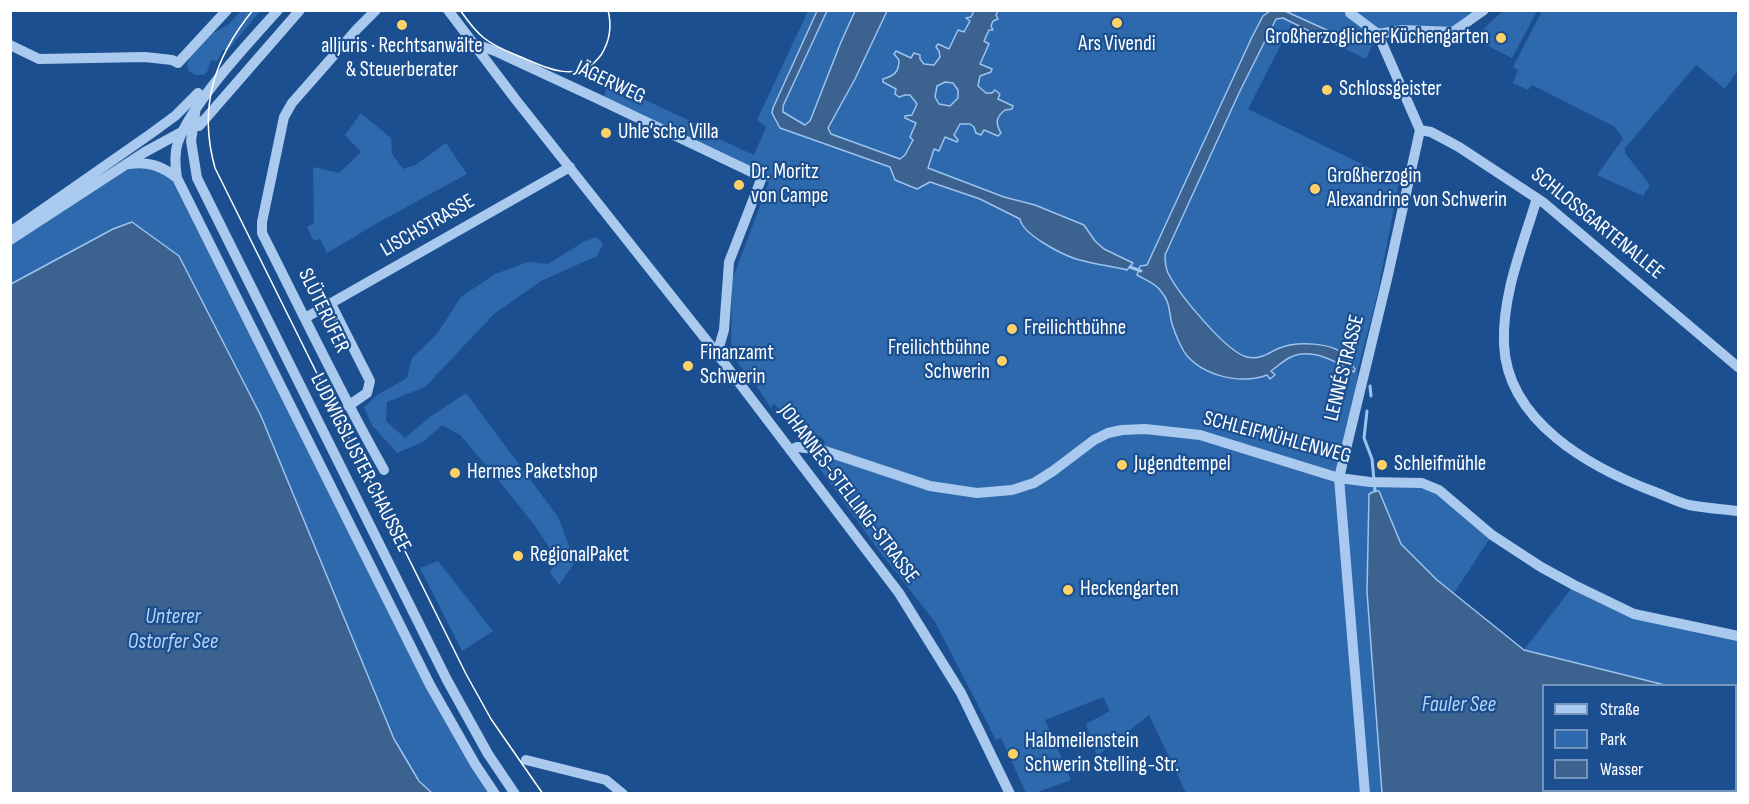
<!DOCTYPE html>
<meta charset="utf-8">
<style>
body{margin:0}
#map{position:relative;width:1749px;height:804px;overflow:hidden;background:#1b4f8f;font-family:"Sofia Sans Condensed",sans-serif}
canvas{display:block}
.frame{position:absolute;inset:0;border:12px solid #fff;pointer-events:none}
.legend{position:absolute;left:1542px;top:684px;width:195px;height:108px;box-sizing:border-box;background:#1b4f8f;border:2px solid #7695bc;margin:0;padding:8px 10px;list-style:none;font-size:18px;color:#fff}
.legend li{display:flex;align-items:center;gap:12px;height:30px}
.legend b{width:30px;border:2px solid #7695bc}
</style>
<div id="map">
<canvas width="1749" height="804"></canvas>
<div class="frame"></div>
<ul class="legend">
<li><b style="height:8px;background:#a9c9ee"></b>Straße</li>
<li><b style="height:16px;background:#2e69ad"></b>Park</li>
<li><b style="height:16px;background:#3c6290"></b>Wasser</li>
</ul>
</div>
<script>
const ctx = document.querySelector('canvas').getContext('2d');
ctx.lineJoin = 'round';
function fillPath(path, color) { ctx.fillStyle = color; ctx.fill(path, 'evenodd'); }
function stroke(path, color, width, dash) { ctx.strokeStyle = color; ctx.lineWidth = width; ctx.lineCap = dash ? 'butt' : 'round'; ctx.setLineDash(dash || []); ctx.stroke(path); }
function label(font, color, halo, rows, align = 'center') {
  ctx.font = font + ' "Sofia Sans Condensed",sans-serif'; ctx.lineWidth = 4.5; ctx.setLineDash([]); ctx.textBaseline = 'middle'; ctx.strokeStyle = halo; ctx.fillStyle = color; for (const [text, x, y, turn = 0] of rows) {
    ctx.save(); ctx.translate(x, y); ctx.rotate((+turn || 0) * Math.PI / 180); ctx.textAlign = isNaN(turn) ? turn : align; if (halo) ctx.strokeText(text, 0, 0); ctx.fillText(text, 0, 0); ctx.restore();
  }
}
const green = new Path2D(`
 M1734,10l4,7v53l-13,19 -29,-24 -71,83v5l25,32 -7,11 -46,-21 26,-36 -8,-12 -83,-42 -4,5 -15,-7 5,-13 -5,-3 29,-56z
 M241,11h19l-32,39h-5l-6,11 -6,-1 -4,12 -4,3h-8l-6,-4 -2,-7 4,-8 22,-23 15,-8z
 M808,11h676l-31,21 -74,-3 -13,30 -74,-36 -44,86 151,73 -22,114 -19,73 -2,35 -16,73 99,13 53,45 -38,58 -17,-13 -36,-36 -22,-53 -10,3 -2,98 15,201h-196l-37,-78 -52,41 -11,-32 24,-13 -7,-14 -58,23 26,60 -36,13h-9l-25,-55 -5,2 -61,-118 -58,-74 -60,-83 8,-23 -4,-5 -30,-14 -17,-20 -3,5 -17,-26 -23,-27 1,-75 37,-98 -167,-82 7,-17 109,51 -1,4 37,17 12,-28 -9,-7z
 M1503,11h34l-25,47 -34,-17 6,-13z
 M361,113l30,25 1,16 11,15 12,-4 31,-22 21,31 -88,48 -52,31 -7,-14 -6,2 -7,-14 7,-4 -1,-56 26,6 22,-21 -16,-17z
 M126,164l31,1 20,13 253,507 65,108h-63c-32,-32 -47,-77 -64,-119l-255,-445 -102,55v-44z
 M597,237l6,7 -6,12 -56,25 -47,33 -69,73 -38,15 -1,19 19,17 25,-21 36,-24 92,124 17,45 -16,23 -9,-13 8,-11 -23,-35 -34,-43 -41,-48 -18,-10 -19,17 -26,11 -25,-28 -8,-18 13,-12 30,-17 5,-20 25,-24 24,-37 34,-23 33,-12 20,2 37,-23z
 M438,561l55,70 -31,20 -42,-83z
 M1574,585l60,29 104,22v68l-2,-1v-17l-71,-1 -141,-35z`);
const water = new Path2D(`
 M817,11h10l-44,95v6l22,13 5,-4 31,-79 14,-31h32l-32,68 -27,49 3,6 69,25 5,-4 8,-15 -3,-3 6,-14 -11,-5v-2l7,-1 5,-11 -7,-9h-5l-6,2 -4,-3 1,-5 -13,-7v-3c11,-3 16,-7 16,-19l-5,-6 2,-3 15,7 3,-5 6,2v4l4,5 10,1 6,-8 -1,-6 -3,-4 2,-3 11,5 9,-19 6,2 6,-11 -4,-3 5,-1 3,-6h24l-2,4 2,4 -5,2 -2,5 2,4h-4l-5,11 5,3 -9,20 12,5 -1,3 -11,4 -2,10 8,7h6l3,-3 5,4 -2,5 15,7 -1,3 -7,1c-9,7 -10,13 -4,23l-3,3 -14,-6 -3,5 -5,-2 -2,-6 -4,-3h-10l-6,11 4,5 -1,2 -12,-5 -6,14 -5,-2 -6,19 76,29 31,8 49,20 11,16 9,8 29,14 -6,7c-17,-4 -34,-6 -51,-11 -15,-5 -54,-25 -56,-40l-40,-20 -50,-17 -13,7 -22,-9 -5,-13 -110,-39 -8,-15 1,-5zM945,82l8,1 5,7v8l-8,8 -11,-2 -4,-7 2,-11z
 M1270,11h15l57,26 5,-5 3,2 -7,12h-4l-56,-28 -7,1 -37,74 -74,162c0,6 1,13 3,18 10,20 58,79 79,84 11,3 21,-3 30,-8 18,-8 57,-8 71,9 3,3 4,8 7,11l-1,3c-17,-10 -43,-25 -63,-15 -7,3 -13,9 -20,14l4,4 -5,4 -3,-4c-27,11 -74,-1 -86,-29 -4,-8 -8,-18 -10,-26 -2,-12 -2,-20 -11,-30 -5,-7 -16,-11 -23,-15l3,-9 7,-1 105,-228 11,-21z
 M132,222l47,34 82,160 133,323 25,42 13,12h-421v-509l102,-55z
 M1375,491h4l22,53 36,36 87,70 141,35 -121,1v104h192v-87l2,1v89h-356l-15,-201 2,-98z`);
const stream = new Path2D(`
 M1130,267l11,4
 M1370,386l1,10
 M1367,411l-3,27 8,21 3,32`);
const minor = new Path2D(`
 M278,10c-30,34 -85,91 -100,132 -4,12 -3,24 -1,36l253,507 45,79 20,30
 M376,10l-19,19 -65,74 -8,14 -22,105v11c40,79 78,159 122,237
 M448,10l68,90 199,251 184,242 62,100 49,101
 M1350,13l28,21 42,96 -32,145 -49,203 26,316
 M1378,34l24,-4 51,2 31,-22
 M472,43l23,8 99,46 168,80 -33,85 -5,68 -5,17 -4,4
 M10,45l29,14 106,-2 27,3 6,3 49,-53
 M198,93l-7,48 6,37 250,502 41,74 27,40
 M199,126l101,-116
 M1420,130l11,2 28,15 85,56 194,164
 M129,164c19,-3 33,2 48,14
 M1537,198c-14,47 -35,96 -33,146 3,78 87,124 151,148 11,4 22,10 34,13 16,3 33,4 49,6
 M10,232l139,-97 26,-19 23,-23
 M10,240l135,-88 57,-31
 M331,304l39,77 -3,12 -19,13
 M305,318l265,-151
 M790,450l7,-3 25,3 108,36 47,7 35,-3 22,-7 19,-12 41,-31 14,-7 14,-3 23,-1 55,6 139,43 31,4 52,1 17,7 53,45 49,32 33,18 60,29 104,22
 M526,760l80,20 17,14`);
const tram = new Path2D(`
 M253,10c-39,48 -55,97 -38,158l251,506 25,45 52,75
 M460,10c7,10 15,21 24,28 11,9 25,14 37,19 26,12 59,27 80,-2 9,-14 11,-29 7,-45`);
const markers = [
 [1117,23,6,"#ffd166"],
 [402,25,6,"#ffd166"],
 [1501,38,6,"#ffd166"],
 [1327,90,6,"#ffd166"],
 [606,133,6,"#ffd166"],
 [739,185,6,"#ffd166"],
 [1315,189,6,"#ffd166"],
 [1012,329,6,"#ffd166"],
 [1002,361,6,"#ffd166"],
 [688,366,6,"#ffd166"],
 [1122,465,6,"#ffd166"],
 [1382,465,6,"#ffd166"],
 [455,473,6,"#ffd166"],
 [518,556,6,"#ffd166"],
 [1068,590,6,"#ffd166"],
 [1013,754,6,"#ffd166"]
];
const poiNames = [
 ["Großherzoglicher Küchengarten",1489,38,"right"],
 ["Ars Vivendi",1117,45,"center"],
 ["alljuris · Rechtsanwälte",402,47,"center"],
 ["& Steuerberater",402,71,"center"],
 ["Schlossgeister",1339,90],
 ["Uhle’sche Villa",618,133],
 ["Dr. Moritz",751,173],
 ["von Campe",751,197],
 ["Großherzogin",1327,177],
 ["Alexandrine von Schwerin",1327,201],
 ["Freilichtbühne",1024,329],
 ["Freilichtbühne",990,349,"right"],
 ["Schwerin",990,373,"right"],
 ["Finanzamt",700,354],
 ["Schwerin",700,378],
 ["Jugendtempel",1134,465],
 ["Schleifmühle",1394,465],
 ["Hermes Paketshop",467,473],
 ["RegionalPaket",530,556],
 ["Heckengarten",1080,590],
 ["Halbmeilenstein",1025,742],
 ["Schwerin Stelling-Str.",1025,766]
];
const streetNames = [
 ["JÄGERWEG",610,83,25],
 ["SCHLOSSGARTENALLEE",1597,224,39],
 ["LISCHSTRASSE",428,226,-30],
 ["SLÜTERUFER",323,311,64],
 ["LENNÉSTRASSE",1345,368,-76],
 ["SCHLEIFMÜHLENWEG",1277,438,15],
 ["LUDWIGSLUSTER CHAUSSEE",360,463,63],
 ["JOHANNES-STELLING-STRASSE",848,494,53]
];
const waterNames = [
 ["Unterer",173,617],
 ["Ostorfer See",173,642],
 ["Fauler See",1459,705]
];
fillPath(green, '#2e69ad');
fillPath(water, '#3c6290');
stroke(water, '#9cc4f0', 1.5);
stroke(stream, '#9cc4f0', 3);
stroke(minor, '#a9c9ee', 10);
stroke(tram, '#fff', 1.5);
for (const [x, y, r, color] of markers) { const dot = new Path2D(); dot.arc(x, y, r, 0, 2 * Math.PI); ctx.fillStyle = color; ctx.fill(dot); stroke(dot, '#1b4f8f', 2); }
label('21px', '#fff', '#1b4f8f', poiNames, 'left');
label('21px', '#fff', '#1b4f8f', streetNames);
label('italic 22px', '#b5d3f5', '#1b4f8f', waterNames);
</script>
